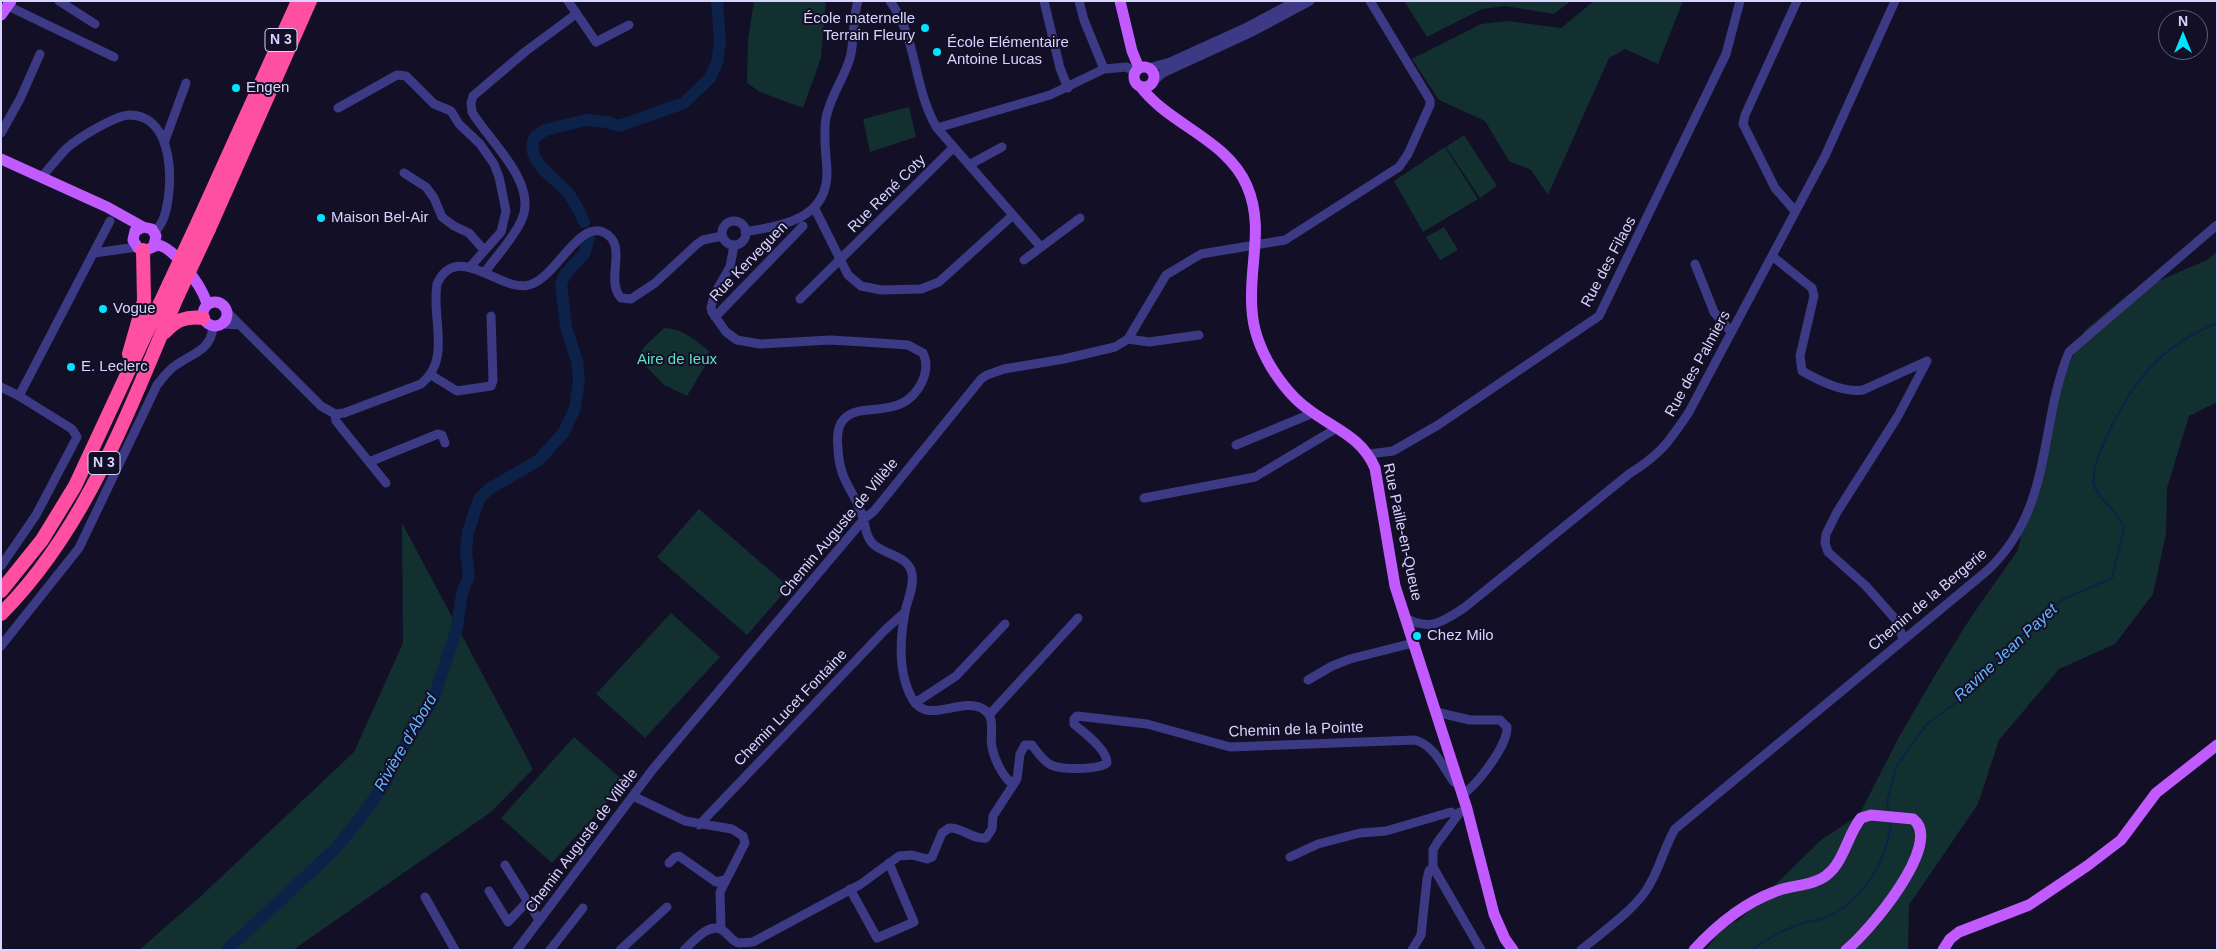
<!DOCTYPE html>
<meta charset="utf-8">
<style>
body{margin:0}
#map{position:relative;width:2218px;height:951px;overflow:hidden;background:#130f26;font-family:Arial,sans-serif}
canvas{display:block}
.frame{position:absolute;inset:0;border:2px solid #d9d4ff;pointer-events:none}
.north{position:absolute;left:2158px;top:10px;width:50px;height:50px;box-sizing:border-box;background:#130f26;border:1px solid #625e7d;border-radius:50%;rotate:0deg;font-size:14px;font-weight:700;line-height:20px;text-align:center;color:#d9d4ff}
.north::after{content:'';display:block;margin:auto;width:18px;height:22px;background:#00e5ff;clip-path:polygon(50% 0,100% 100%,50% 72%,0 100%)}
</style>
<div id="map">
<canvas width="2218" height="951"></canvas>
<div class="frame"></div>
<div class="north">N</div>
</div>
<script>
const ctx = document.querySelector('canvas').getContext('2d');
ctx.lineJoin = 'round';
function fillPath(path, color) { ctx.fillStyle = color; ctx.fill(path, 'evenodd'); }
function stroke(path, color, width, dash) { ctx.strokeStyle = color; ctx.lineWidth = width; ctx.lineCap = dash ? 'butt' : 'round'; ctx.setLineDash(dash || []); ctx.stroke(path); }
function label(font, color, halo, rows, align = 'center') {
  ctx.font = font + ' Arial,sans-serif'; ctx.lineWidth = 4; ctx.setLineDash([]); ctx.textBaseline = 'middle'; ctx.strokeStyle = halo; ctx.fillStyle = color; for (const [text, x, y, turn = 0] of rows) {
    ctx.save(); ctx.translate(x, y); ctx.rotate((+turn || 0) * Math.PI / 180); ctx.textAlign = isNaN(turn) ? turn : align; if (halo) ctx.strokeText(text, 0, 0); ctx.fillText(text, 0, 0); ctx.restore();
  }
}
const green = new Path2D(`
 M754,1h72l-5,57 -18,50 -43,-16 -13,-9 1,-44z
 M1404,1h167l-17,13 -49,-8 -23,3 -55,28z
 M1594,1h89l-25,63 -33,-15 -16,9 -61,137 -17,-25 -22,-9 -24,-40 -46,-21 -27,-41 69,-35 26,-3 54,7z
 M909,107l7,30 -46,15 -7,-33z
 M1464,135l33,51 -17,12 -34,-51z
 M1445,147l33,52 -55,33 -29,-51z
 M1444,227l14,23 -18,10 -14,-23z
 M2217,252v150l-28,14 -22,72 -1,46 -13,60 -38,50 -56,25 -60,71 -21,64 -69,101 -1,45h-202l9,-13 -4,-6 28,-11 82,-80 38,-25 39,-76 34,-59 39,-63 47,-67 31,-139 35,-80 46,-38 77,-33z
 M664,328c18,0 31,12 45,23l-4,15 -18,30 -23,-11 -26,-27 5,-10z
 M699,509l90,78 -42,48 -90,-78z
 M402,523l131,246 -42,43 -198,138h-154l62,-54 153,-144 49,-109z
 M671,613l49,44 -75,81 -49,-44z
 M574,737l51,45 -73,81 -51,-45z`);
const stream = new Path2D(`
 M1889,813l-2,-12 9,-34 30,-42 32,-24 40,-45 64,-56 50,-22 12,-50c-5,-17 -27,-29 -30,-44 -2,-15 7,-35 13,-48 25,-54 53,-90 110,-113
 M1752,950c16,-12 36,-23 55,-28 5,-2 10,-1 15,-3 40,-15 65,-57 69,-99`);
const river = new Path2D(`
 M584,222c-4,-10 -9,-19 -15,-28 -13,-16 -46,-33 -34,-57l10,-7 41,-10 21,2 12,4 65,-23 26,-25 7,-15 3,-21 -3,-41
 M227,950l108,-101 23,-28 28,-39 7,-18 40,-64 24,-72 5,-35 7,-17 -3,-24 2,-20 11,-33 10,-10 50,-29 25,-28 11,-24 4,-29 -2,-18 -11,-34 -5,-43 5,-11 18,-19 5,-16`);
const minor = new Path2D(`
 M59,1l36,23
 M568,1l28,41 33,-17
 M890,1c28,38 23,87 47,127l103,118
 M1044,1l16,67 8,20
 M1079,1l5,19 20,49
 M8,6l106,51
 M1148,68l22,-6 77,-35 49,-26
 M1154,81l9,-8 87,-40 60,-32
 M338,108l59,-33 9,1 28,28 17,7 8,13 21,20 14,20 5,13 7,34 -5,21 -31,35
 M937,128l113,-33 54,-26 23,-2 8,6
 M1,133l19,-34 20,-45
 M164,143l22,-60
 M969,165l33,-18
 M404,173l22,14 8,11 8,19 12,9 15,7 15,17
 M42,177c8,-10 16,-20 25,-29 11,-10 49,-33 63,-33 45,1 44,72 34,102 -2,6 -6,11 -9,16
 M814,207l34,68 13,11 20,4 40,-1 18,-7 74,-67
 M1795,211l-20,-23 -32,-64 2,-9 52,-114
 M722 233a12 12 0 1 1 24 0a12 12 0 1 1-24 0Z
 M745,232c37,-7 83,-12 82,-61 -1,-18 -4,-36 -1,-53 4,-22 18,-39 24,-60 5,-19 2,-39 8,-57
 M734,245l-4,22 -15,26 -4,14 1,5 14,20 11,8 23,4 70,-4 34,2 44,3 15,8c5,10 3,20 -1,29 -20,41 -61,18 -78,37 -7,7 -7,20 -6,29 1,34 17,43 25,70 3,9 2,17 9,25 11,12 37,12 40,31 2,11 -3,23 -6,33 -6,29 -9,66 7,93 15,25 49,-4 70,9 14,8 6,25 9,38 2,11 9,26 17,34l3,1 5,-3
 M94,253l43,-6
 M1772,256l40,32 2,8 -14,60 2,15c18,10 41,22 61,19l64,-29
 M1024,260l56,-42
 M1695,264l19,48 17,20
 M485,272c12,-17 29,-34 37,-53 16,-37 -34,-79 -50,-107l-1,-9 2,-7 53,-45 50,-37
 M800,299l153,-151
 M227,312l94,94 14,8 9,-1 77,-29c31,-25 10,-65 16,-100 20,-44 64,9 92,1 27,-7 48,-63 74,-53 27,12 1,47 18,66l10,1 24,-16 42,-39 6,-4 19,-4
 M715,317l88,-91
 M223,324l17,1
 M1128,339l21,3 50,-7
 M431,375l26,16 34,-5 2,-5 -2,-65
 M1,387l18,9 91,-175
 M335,414l1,7 50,62
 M1236,445l77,-32
 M1369,454l24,-3 45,-26 161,-109 127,-262 14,-53
 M369,462l69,-28 4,1 3,8
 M1144,498l111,-21 82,-49
 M1,566l35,-51 41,-78 -5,-8 -53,-33
 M1404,617c25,15 39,5 60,-9l165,-134c32,-20 39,-31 60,-62l136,-256 70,-155
 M1903,639l-6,-18 -31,-35 -38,-34 -3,-9 1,-9 11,-22 61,-96 29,-55
 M1,646l78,-98 78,-163c6,-7 11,-15 19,-20 17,-12 35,-15 37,-38
 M1308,680l24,-14 18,-7 63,-16
 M915,703l41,-27 49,-52
 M1436,712l34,8h30l7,7c1,18 -30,58 -45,68
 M990,714l88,-96
 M633,796l52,25 47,8 11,7 2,7 -25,49 1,37
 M1460,812l-23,31 -4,7v17l48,83
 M699,825l186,-195 20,-18
 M1290,857l28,-13 42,-11 26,-2 65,-19 5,3
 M669,863l6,-6 4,-1 37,26 9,-2
 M505,865l34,55
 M850,889l27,49 37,-16 -25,-59
 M489,891l19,31 19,-20
 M425,897l30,53
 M517,950l136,-181 211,-250 10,-8 107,-132 6,-4 17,-6 60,-10 51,-12 13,-8 38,-64 35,-21 84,-14 114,-73 9,-13 22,-49v-5l-60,-99
 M550,950l33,-42
 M620,950l47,-43
 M684,950c9,-8 25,-28 38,-20 7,4 9,11 17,13l14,-1 108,-58 38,-28 13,-1 15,4 5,-2 10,-24 7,-5c14,-1 23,12 37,10l6,-9 1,-13 24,-37 3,-25 5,-9h7c5,7 11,16 19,20 10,5 47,5 56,-2 0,-14 -23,-30 -33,-39v-5l3,-3 70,8 83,23 185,-7c19,5 28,27 39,42h5
 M1412,950l9,-15 6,-56 2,-8 4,-4
 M1581,950c20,-17 49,-37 64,-58 14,-19 18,-43 30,-63l313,-259c66,-63 50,-143 81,-218l148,-127`);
const major = new Path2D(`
 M1120,1l12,50 7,17
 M1,15l10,-14
 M1134 77a10 10 0 1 1 20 0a10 10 0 1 1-20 0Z
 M1140,86c29,39 87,53 107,100 18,42 1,81 5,124 1,19 9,40 19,57 10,16 21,31 37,42 26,20 53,27 67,59l20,118 72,223 27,105 11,25 8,11
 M1,159l106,48 36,20
 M154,245l2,-9 -4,-7 -9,-2 -8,4 -2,9 5,8 8,2 12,-5c17,3 46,44 49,60
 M203 314a12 12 0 1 1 24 0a12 12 0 1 1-24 0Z
 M1694,950c23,-25 48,-46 80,-58 16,-7 41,-6 54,-18 16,-13 20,-40 33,-56l10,-3 42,4c32,24 -46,115 -67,131
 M1943,950l7,-11 9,-7 70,-27 58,-39 34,-26 35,-47 61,-48`);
const highway = new Path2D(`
 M198,222l100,-221
 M209,229l101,-228
 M165,332c11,-12 21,-16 38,-14
 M129,354l15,-53 -1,-51
 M1,591l41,-51 33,-54 94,-202
 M1,614c87,-87 129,-208 177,-319`);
const highwayBridge = new Path2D(`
 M169,284l29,-62
 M178,295l31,-66`);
const markers = [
 [925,28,5,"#00e5ff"],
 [937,52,5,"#00e5ff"],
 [236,88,5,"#00e5ff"],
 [321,218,5,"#00e5ff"],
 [103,309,5,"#00e5ff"],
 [71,367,5,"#00e5ff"],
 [1417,636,5,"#00e5ff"]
];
const shields = [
 [281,40,32],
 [104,463,32]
];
const shieldNames = [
 ["N 3",281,40],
 ["N 3",104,463]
];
const poiNames = [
 ["École maternelle",915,19,"right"],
 ["Terrain Fleury",915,36,"right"],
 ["École Elémentaire",947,43],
 ["Antoine Lucas",947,60],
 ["Engen",246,88],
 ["Maison Bel-Air",331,218],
 ["Vogue",113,309],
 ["E. Leclerc",81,367],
 ["Chez Milo",1427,636]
];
const streetNames = [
 ["Rue René Coty",887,194,-45],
 ["Rue Kerveguen",749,262,-46],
 ["Rue des Filaos",1609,262,-62],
 ["Rue des Palmiers",1698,364,-61],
 ["Chemin Auguste de Villèle",839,528,-50],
 ["Rue Paille-en-Queue",1402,532,78],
 ["Chemin de la Bergerie",1928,600,-40],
 ["Chemin Lucet Fontaine",791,708,-46],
 ["Chemin de la Pointe",1296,730,-2],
 ["Chemin Auguste de Villèle",582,841,-53]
];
const parkNames = [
 ["Aire de Ieux",677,360]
];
const waterNames = [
 ["Ravine Jean Payet",2006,653,-43],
 ["Rivière d'Abord",406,743,-60]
];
fillPath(green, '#12302f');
stroke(stream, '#0c2248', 2);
stroke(river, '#0c2248', 12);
stroke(minor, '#3d3a85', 9);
stroke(major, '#c25bff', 11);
stroke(highway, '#ff4fa3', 14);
stroke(highwayBridge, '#ff4fa3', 14);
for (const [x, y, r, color] of markers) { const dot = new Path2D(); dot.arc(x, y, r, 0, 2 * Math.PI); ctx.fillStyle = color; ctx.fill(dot); stroke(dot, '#130f26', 2); }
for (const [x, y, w] of shields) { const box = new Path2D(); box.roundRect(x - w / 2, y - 11.5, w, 23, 4); ctx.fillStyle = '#130f26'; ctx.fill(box); stroke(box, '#d9d4ff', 1); }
label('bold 14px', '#d9d4ff', null, shieldNames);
label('15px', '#d9d4ff', '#130f26', poiNames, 'left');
label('15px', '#d9d4ff', '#130f26', streetNames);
label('15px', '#5fe0c0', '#130f26', parkNames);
label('italic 16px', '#62b6ff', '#130f26', waterNames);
</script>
